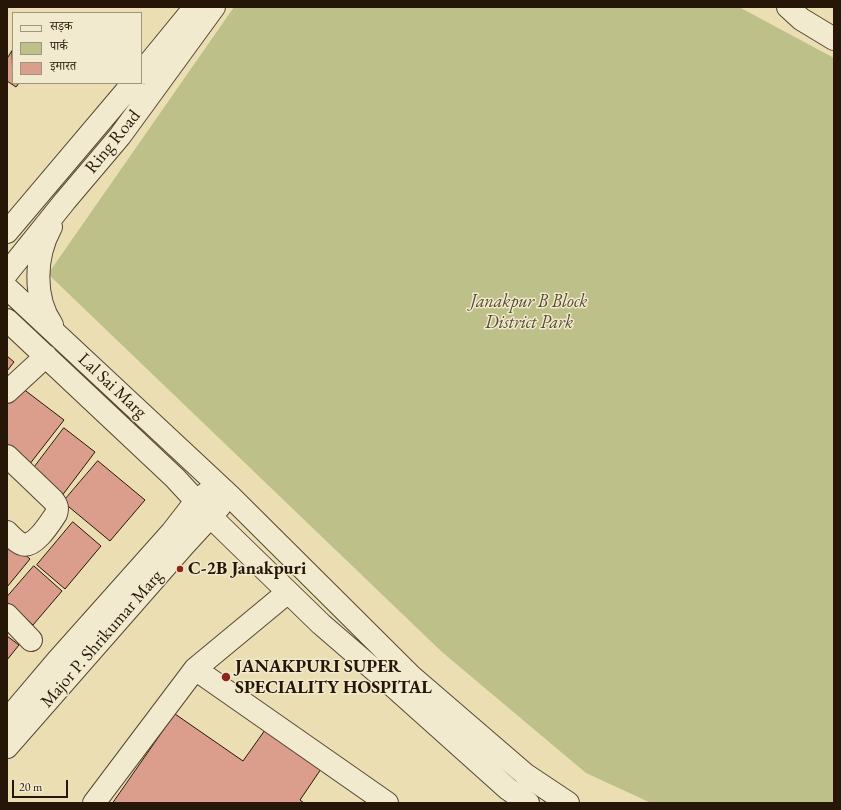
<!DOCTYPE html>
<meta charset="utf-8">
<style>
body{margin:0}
#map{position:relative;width:841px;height:810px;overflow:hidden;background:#ebdeb3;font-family:"EB Garamond","Noto Serif Devanagari",serif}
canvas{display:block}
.frame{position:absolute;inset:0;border:8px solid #261608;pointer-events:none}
.legend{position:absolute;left:12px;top:12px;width:130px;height:72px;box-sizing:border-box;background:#f2eace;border:1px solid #a0957f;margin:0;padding:5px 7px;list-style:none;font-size:12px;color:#261608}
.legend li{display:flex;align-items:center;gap:8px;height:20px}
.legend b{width:20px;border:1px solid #a0957f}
.scale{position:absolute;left:12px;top:780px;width:56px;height:18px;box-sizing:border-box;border:2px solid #261608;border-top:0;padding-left:5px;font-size:12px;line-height:14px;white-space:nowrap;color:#261608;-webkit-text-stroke:3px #f2eace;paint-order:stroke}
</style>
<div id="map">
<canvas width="841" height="810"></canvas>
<div class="frame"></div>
<ul class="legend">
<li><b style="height:5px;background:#f2eace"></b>सड़क</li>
<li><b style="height:11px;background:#bdc089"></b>पार्क</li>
<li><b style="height:11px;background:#db9d8c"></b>इमारत</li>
</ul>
<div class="scale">20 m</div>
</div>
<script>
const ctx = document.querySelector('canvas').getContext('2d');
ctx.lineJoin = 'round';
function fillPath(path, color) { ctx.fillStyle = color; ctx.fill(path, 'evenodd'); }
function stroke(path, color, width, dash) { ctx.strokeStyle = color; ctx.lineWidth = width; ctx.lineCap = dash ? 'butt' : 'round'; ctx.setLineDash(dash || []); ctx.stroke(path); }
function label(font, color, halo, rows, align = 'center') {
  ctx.font = font + ' "EB Garamond",serif'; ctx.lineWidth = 3; ctx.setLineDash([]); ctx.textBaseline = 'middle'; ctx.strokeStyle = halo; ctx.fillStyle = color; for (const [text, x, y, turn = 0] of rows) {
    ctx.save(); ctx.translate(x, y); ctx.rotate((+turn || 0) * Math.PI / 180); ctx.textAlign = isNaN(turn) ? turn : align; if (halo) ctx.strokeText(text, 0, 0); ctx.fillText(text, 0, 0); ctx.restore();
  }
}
const green = new Path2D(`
 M234,7h505l95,51v745h-183l-65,-30 -144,-121 -394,-378z`);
const building = new Path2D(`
 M12,51l1,32h6l-3,4 -9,-6v-22z
 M7,356l7,6 -7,9z
 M18,385l46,35 -35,45 -22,-17v-48z
 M64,428l31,24 -34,45 -31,-24z
 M98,461l47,39 -35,41 -47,-39z
 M73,522l28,24 -36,43 -28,-24z
 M7,539l23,20 -23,28z
 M34,566l28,25 -29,34 -26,-23v-5z
 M7,636l12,9 -12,15z
 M175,714l68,47 22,-31 56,39 -21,31 4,3h-191z`);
const minor = new Path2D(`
 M788,7l13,12 33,20
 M141,73l54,-66
 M51,227c-16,29 -18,70 1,98
 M7,232l126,-149
 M7,273l58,-72 55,-65 94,-129
 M7,288l223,208 181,180 115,99 42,28
 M7,320l168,158 35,38 111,108 73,63 114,102 20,14
 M7,392l39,-36
 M7,456l46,44c4,5 5,8 3,14 -6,9 -22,35 -34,30 -6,-2 -11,-8 -15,-12
 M7,615l24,25
 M195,669l192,134
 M7,720l50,-59 115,-129 24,-31 12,-9
 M7,747l178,-203 35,-38
 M94,803l101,-134 93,-77`);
const markers = [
 [180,569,4,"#8f2418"],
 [226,677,5,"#8f2418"]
];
const streetNames = [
 ["Ring Road",113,142,-51],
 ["Lal Sai Marg",112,386,43],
 ["Major P. Shrikumar Marg",102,639,-49]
];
const parkNames = [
 ["Janakpur B Block",529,302],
 ["District Park",529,323]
];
const poiNames = [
 ["C-2B Janakpuri",188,569],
 ["JANAKPURI SUPER",235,667],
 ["SPECIALITY HOSPITAL",235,688]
];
fillPath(green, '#bdc089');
fillPath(building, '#db9d8c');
stroke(building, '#261608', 1);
stroke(minor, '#574833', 24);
stroke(minor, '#f2eace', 22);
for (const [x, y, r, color] of markers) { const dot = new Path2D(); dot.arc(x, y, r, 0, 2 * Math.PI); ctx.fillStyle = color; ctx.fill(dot); stroke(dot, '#f2eace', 1.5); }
label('18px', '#261608', '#f2eace', streetNames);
label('italic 18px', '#53492f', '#f2eace', parkNames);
label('bold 18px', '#261608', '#f2eace', poiNames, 'left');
</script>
